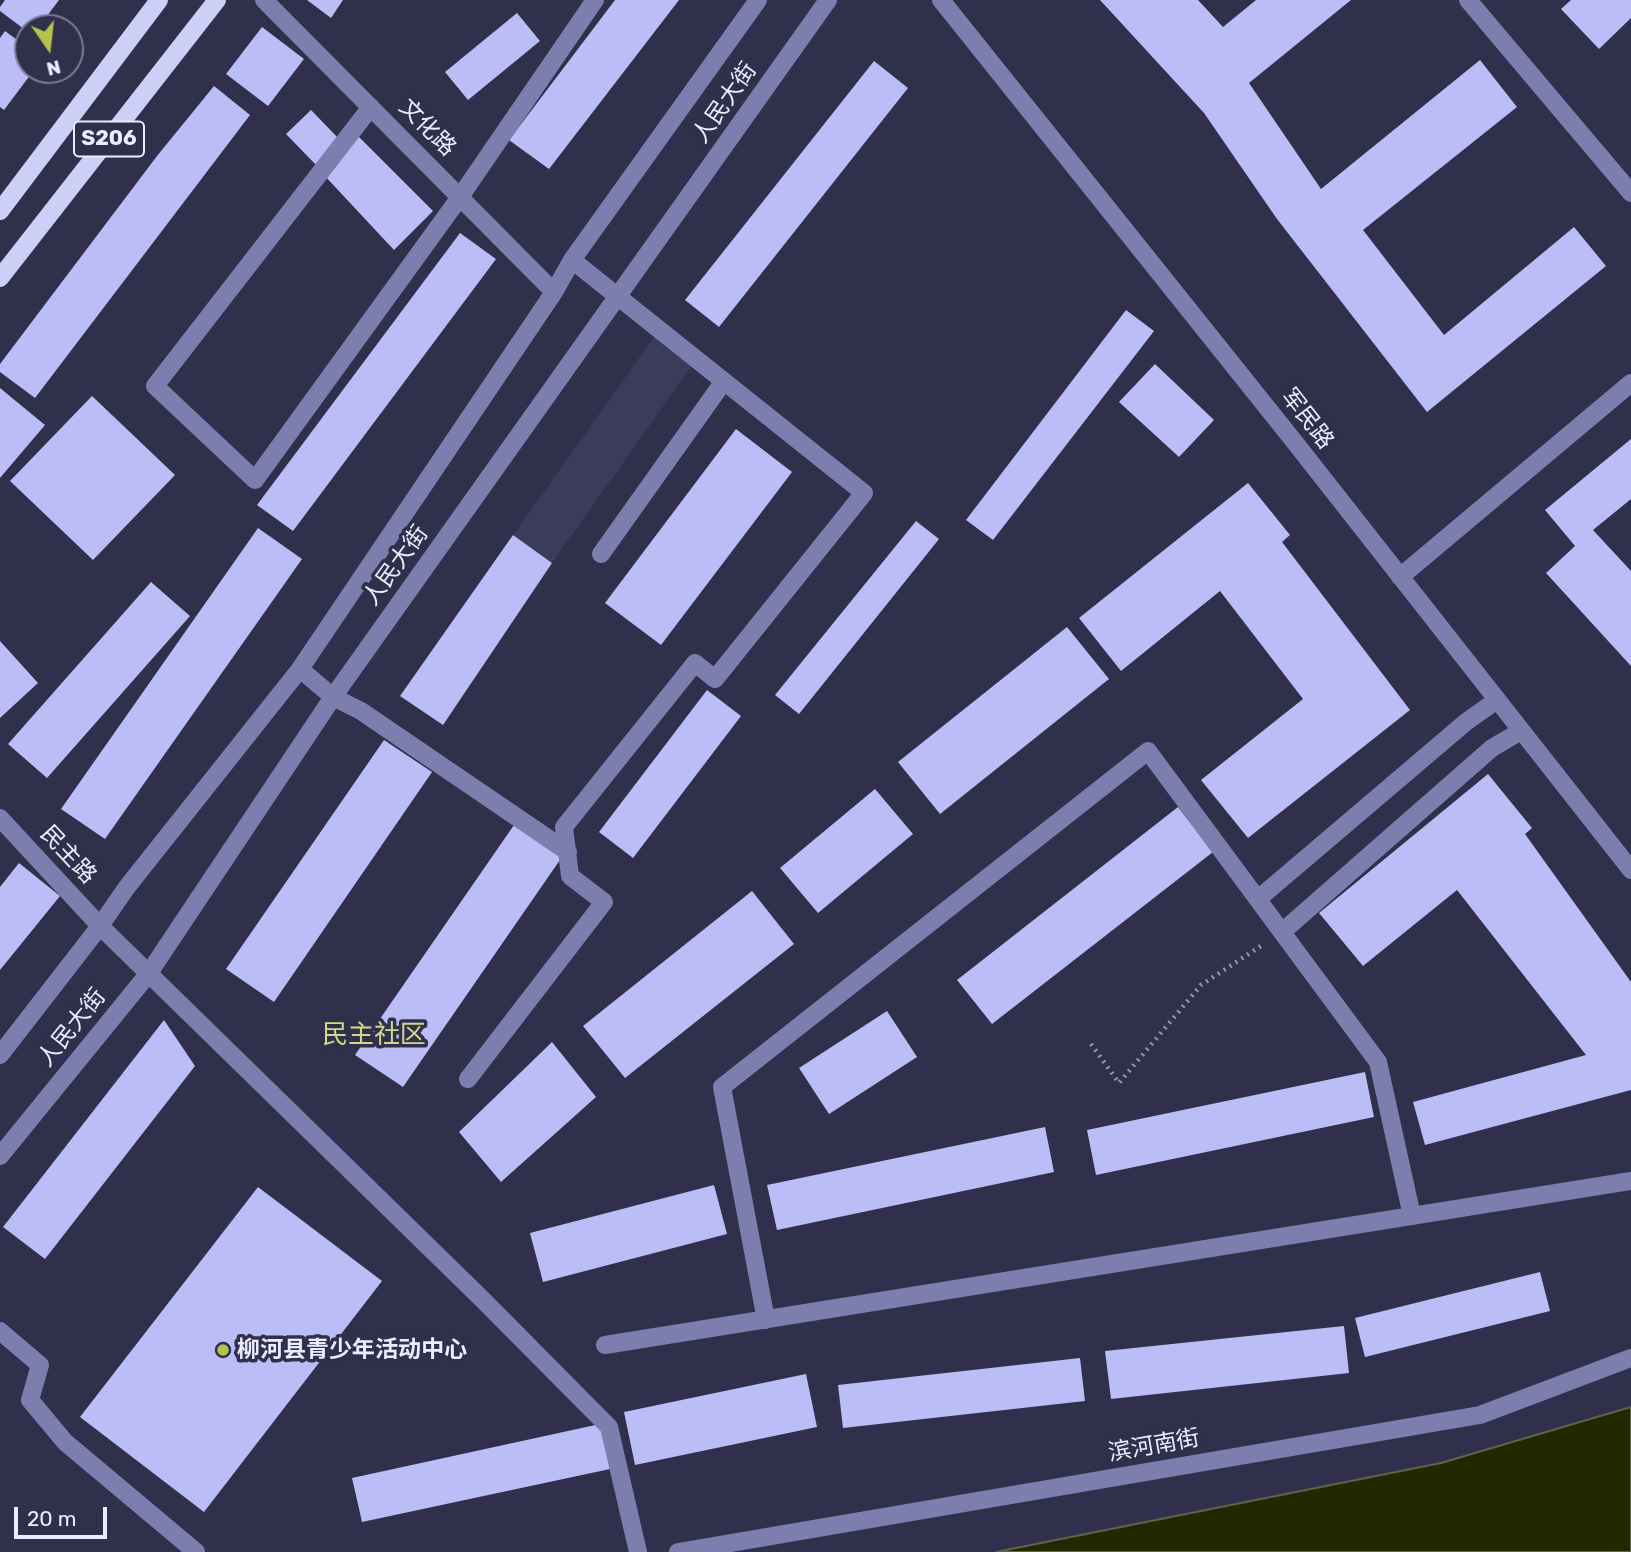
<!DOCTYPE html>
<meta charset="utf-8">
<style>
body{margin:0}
#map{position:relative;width:1631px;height:1552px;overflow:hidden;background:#30304c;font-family:Rubik,sans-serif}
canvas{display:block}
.north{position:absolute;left:14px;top:14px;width:70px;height:70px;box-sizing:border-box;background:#30304c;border:2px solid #7b7b94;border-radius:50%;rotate:166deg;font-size:19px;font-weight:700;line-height:28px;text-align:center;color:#ebecff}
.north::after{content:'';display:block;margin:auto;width:24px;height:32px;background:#b4c24a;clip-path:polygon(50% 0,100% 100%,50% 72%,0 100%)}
.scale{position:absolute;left:14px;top:1507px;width:93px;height:32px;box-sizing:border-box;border:4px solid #ebecff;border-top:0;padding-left:9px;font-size:21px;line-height:24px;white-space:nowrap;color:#ebecff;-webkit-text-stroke:5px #30304c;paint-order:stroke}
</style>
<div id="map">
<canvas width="1631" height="1552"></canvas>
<div class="north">N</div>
<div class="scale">20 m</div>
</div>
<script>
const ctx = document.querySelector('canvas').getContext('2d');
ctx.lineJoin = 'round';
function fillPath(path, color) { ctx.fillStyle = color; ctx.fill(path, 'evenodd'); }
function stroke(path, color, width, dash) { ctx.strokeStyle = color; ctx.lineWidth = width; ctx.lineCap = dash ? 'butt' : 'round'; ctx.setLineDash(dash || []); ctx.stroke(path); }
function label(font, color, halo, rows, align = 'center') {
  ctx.font = font + ' Rubik,"Noto Sans SC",sans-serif'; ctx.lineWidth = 7; ctx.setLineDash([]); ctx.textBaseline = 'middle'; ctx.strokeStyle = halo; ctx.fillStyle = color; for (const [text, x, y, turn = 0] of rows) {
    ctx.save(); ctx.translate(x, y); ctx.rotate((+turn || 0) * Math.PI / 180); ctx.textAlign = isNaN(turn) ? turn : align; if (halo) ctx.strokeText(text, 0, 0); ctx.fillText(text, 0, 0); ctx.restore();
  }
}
const built = new Path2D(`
 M654,337l39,27 -141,199 -39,-28z`);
const water = new Path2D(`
 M1631,1407v145h-635l445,-89z`);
const building = new Path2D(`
 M5,0h54l-21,28h-10v4l-28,-21v-4z
 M307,0h36l-12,18z
 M615,0h64l-130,169 -40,-29z
 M1100,0h98l25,27 33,-27h95l-102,83 72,106 159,-129 37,47 -154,123 81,105 130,-108 32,39 -179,146 -150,-193 -73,-106z
 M1571,0h60v18l-32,31 -38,-40z
 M517,13l23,28 -72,59 -23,-28z
 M262,27l42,32 -36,47 -42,-32z
 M5,31l23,17v22h6l-30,40 -4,-3v-69z
 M874,61l34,27 -189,239 -34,-27z
 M214,86l36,29 -215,283 -35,-26v-8l157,-208z
 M311,110l30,31 -25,24 -30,-31z
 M357,135l76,76 -39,39 -71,-76z
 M460,233l36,26 -203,272 -36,-26z
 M1126,310l28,21 -161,209 -27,-20z
 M1155,364l59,56 -35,37 -60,-55z
 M0,388l45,37 -45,53z
 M92,396l83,79 -82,85 -83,-79z
 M736,429l56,43 -131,173 -56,-42z
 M1631,439v60l-38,31 38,41v95l-85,-93 29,-27 -30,-36z
 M1248,483l42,52 -8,7 128,168 -162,128 -47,-58 102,-81 -83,-108 -99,80 -42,-53z
 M916,521l23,18 -140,175 -24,-19z
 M258,528l44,31 -197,280 -44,-30z
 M513,535l39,28 -109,162 -43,-29z
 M151,582l39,34 -143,162 -39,-34z
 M1067,627l42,52 -169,135 -42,-52z
 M0,641l38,42 -38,35z
 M707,690l34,26 -108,142 -34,-26z
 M384,740l48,32 -158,230 -48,-33z
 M1488,774l44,54 -7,6 106,148v108l-206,55 -12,-43 173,-47 -129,-165 -94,76 -44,-53z
 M875,789l38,45 -95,79 -38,-45z
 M1178,807l35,45 -221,172 -35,-44z
 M514,825l48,32 -159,230 -48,-32z
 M19,863l41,33 -60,74v-83z
 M752,891l42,53 -169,134 -42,-52z
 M887,1011l30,46 -88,57 -30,-46z
 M164,1020l31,46 -150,193 -42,-32z
 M552,1042l44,55 -95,85 -42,-50z
 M1365,1072l9,45 -278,58 -9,-45z
 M1045,1127l9,45 -277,58 -10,-45z
 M714,1185l13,49 -184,48 -13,-49z
 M258,1187l124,94 -178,231 -124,-95z
 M1540,1272l10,39 -185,46 -10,-39z
 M1344,1326l5,47 -238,26 -6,-48z
 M1080,1358l5,43 -242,27 -5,-43z
 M806,1374l11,53 -182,38 -11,-53z
 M600,1424l10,45 -248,53 -10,-44z`);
const path = new Path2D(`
 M1091,1044l28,39 82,-98 63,-41`);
const minor = new Path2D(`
 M264,0l290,292
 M941,0l352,440 338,430
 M1468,0l163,193
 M371,107l-216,279 100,94 205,-283 135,-197
 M601,554l123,-173
 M1400,577l231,-194
 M300,669l33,28 28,14 207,141
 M0,818l100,108 382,373 127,128 29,125
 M1258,899l208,-177 31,-22
 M1282,932l210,-184 29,-17
 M0,1055l100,-129 27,-39 173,-218 254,-377 18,-32 186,-260
 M468,1079l136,-177 -34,-26 -6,-49 131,-164 20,16 149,-186 -292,-233
 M0,1156l149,-183 184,-276 495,-697
 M766,1320l-44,-233 426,-336 230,311 34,154
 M0,1331l40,34 -10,35 35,42 131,110
 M605,1345l1026,-164
 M678,1552l802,-137 151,-57`);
const major = new Path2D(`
 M0,211l159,-211
 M0,278l217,-278`);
const markers = [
 [223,1350,7,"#b4c24a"]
];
const shields = [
 [109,139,70]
];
const shieldNames = [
 ["S206",109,139]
];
const streetNames = [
 ["人民大街",725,103,-55],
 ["文化路",427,128,45],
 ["军民路",1307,419,52],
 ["人民大街",396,566,-54],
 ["民主路",68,855,47],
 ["人民大街",72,1028,-51],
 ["滨河南街",1154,1446,-10]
];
const poiNames = [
 ["柳河县青少年活动中心",237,1350]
];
const quarterNames = [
 ["民主社区",374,1035]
];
fillPath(built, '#3b3b5c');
fillPath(water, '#242800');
stroke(water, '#60634c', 2);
fillPath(building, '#babdf6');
stroke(path, '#9596ad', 4.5, [2, 5]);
stroke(minor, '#7c7eae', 18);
stroke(major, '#cccff6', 18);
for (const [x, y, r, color] of markers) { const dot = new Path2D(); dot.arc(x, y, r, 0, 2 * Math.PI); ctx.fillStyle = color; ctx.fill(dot); stroke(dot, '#30304c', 2.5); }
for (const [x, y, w] of shields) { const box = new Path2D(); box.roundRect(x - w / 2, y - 17.5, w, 35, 5); ctx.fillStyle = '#30304c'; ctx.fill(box); stroke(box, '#ebecff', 2); }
label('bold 21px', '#ebecff', null, shieldNames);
label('23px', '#ebecff', '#30304c', streetNames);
label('bold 23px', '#ebecff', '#30304c', poiNames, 'left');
label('26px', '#ced98d', '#30304c', quarterNames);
</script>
